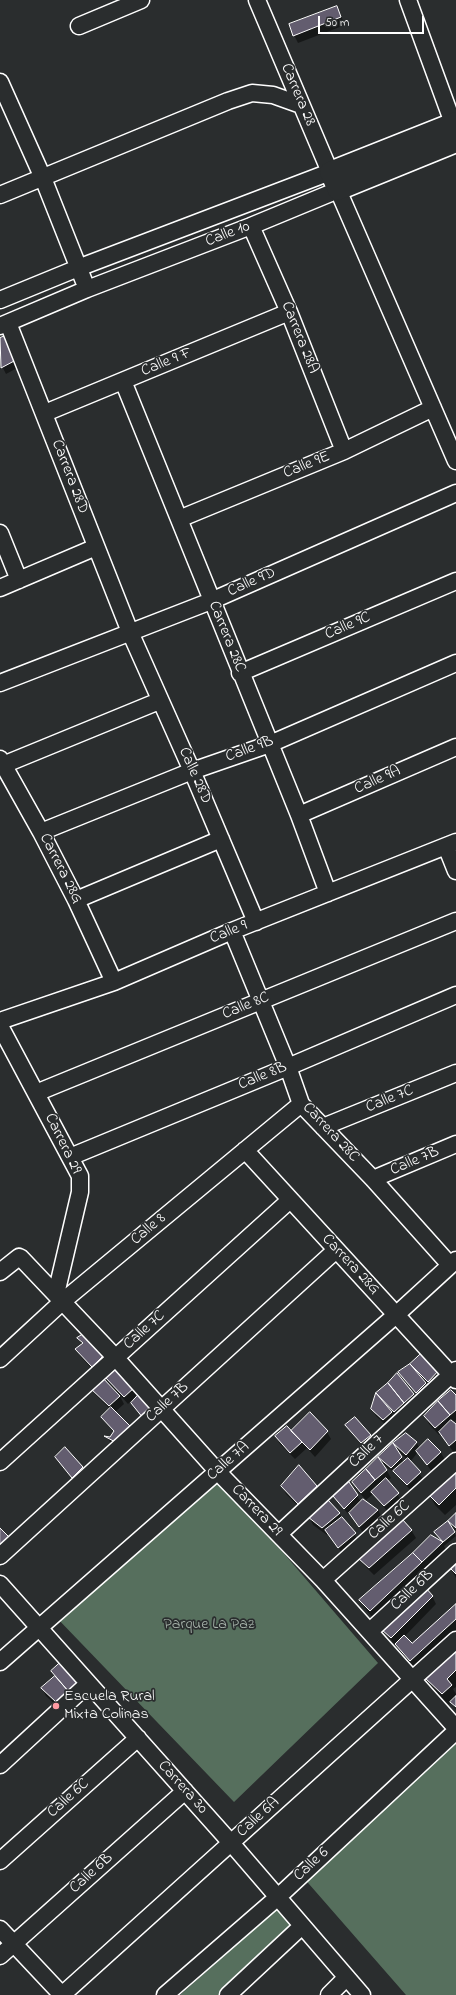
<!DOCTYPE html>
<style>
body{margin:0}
#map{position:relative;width:456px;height:1995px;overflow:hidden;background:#2a2d2e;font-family:"Indie Flower",sans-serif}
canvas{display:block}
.scale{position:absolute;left:318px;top:16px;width:106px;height:18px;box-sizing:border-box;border:2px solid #fff;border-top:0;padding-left:5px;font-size:12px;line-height:14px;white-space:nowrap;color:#fff;-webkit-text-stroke:3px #2a2d2e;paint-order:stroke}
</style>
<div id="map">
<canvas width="456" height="1995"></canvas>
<div class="scale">50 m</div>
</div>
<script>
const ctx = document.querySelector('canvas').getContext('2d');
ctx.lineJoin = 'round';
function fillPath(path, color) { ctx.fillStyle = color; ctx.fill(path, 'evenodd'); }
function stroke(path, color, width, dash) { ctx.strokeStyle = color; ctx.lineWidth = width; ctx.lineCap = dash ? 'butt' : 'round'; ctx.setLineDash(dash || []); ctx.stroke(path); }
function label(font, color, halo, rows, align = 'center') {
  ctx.font = font + ' "Indie Flower",sans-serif'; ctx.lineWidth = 3.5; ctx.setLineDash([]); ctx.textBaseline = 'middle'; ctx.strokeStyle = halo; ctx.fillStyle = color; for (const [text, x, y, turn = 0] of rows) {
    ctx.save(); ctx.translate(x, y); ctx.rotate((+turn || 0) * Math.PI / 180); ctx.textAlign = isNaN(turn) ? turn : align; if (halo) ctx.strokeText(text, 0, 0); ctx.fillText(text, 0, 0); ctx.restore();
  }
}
const green = new Path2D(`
 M219,1478l159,185 -144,139 -179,-186z
 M456,1740v255h-50l-104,-119z
 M277,1908l18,20 -76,67h-39z`);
const shadow = new Path2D(`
 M337,7l8,18 -47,18 -4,-8z
 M5,338l14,29 -13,7 -6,-12v-23z
 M79,1338l24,17 5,8 -11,11 -16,-17 -5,-8 6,-4z
 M424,1353l20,24 -12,12 -8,-7 6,9 -9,8 -21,-27z
 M104,1376l30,11 5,9 9,29 -16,-22 3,-4 -1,-1 -6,6 -9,-10 5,10 -9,8 16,17 -20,15 -3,-6h3l3,-6 -12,-15 8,-8 -15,-15 -4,-7 18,-3z
 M377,1393l37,1 4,8 -19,17 -9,-8 6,9 -8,7 -12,-11 -4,-8z
 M456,1396v24l-3,3 3,3v25l-2,2 -13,-19 -2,1 -10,-11 -4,-8z
 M346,1426l24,9 4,8 -8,7z
 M291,1432h36l4,7 -16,18 -8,-9 -12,11 -15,-15 -4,-7z
 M428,1440l13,13 4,7 -13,12 -14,-20 -8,10 14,18 -12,12 -16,-18 -13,-10 8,14 -4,3 15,20 -14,11 -15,-18 -7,6 -9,-10 -4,-8 40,-37 2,3 1,-1 -2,-3 22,-2 4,7zM396,1449l12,11 -4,3 -3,-6z
 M56,1457l26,10 4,8 -9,10z
 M299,1466l22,28 -18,17 -17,-17 -4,-8z
 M456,1470v35l-11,10 -10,-10 -6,-11z
 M348,1483l13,19 2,-2 15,10 4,8 -18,16 -14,-20 -1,1 -15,-18z
 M339,1513l20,28 -16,13 -15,-20 -1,1 -14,-10 -4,-8z
 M456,1515v16l-4,-3 4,8 -12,10 2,4 -69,72 -10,-11 -7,-11 54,-46 17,-18 12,7 -8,-11z
 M411,1530l5,8 -42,37 -10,-10 -4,-7z
 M456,1562v16l-6,-11z
 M432,1596l4,8 -32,33 8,8 44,-40v31l-39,36 -35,-43z
 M456,1650v37l-3,2 3,5v16l-5,-8 -2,3 -16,-15 -6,-12z
 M52,1671l26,12 -18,26 -14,-13 -4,-8 14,-10z`);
const building = new Path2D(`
 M337,6l4,11 -48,19 -4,-12z
 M5,336l11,24 -15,8 -1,-30z
 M85,1333l19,22 -12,12 -17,-18 8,-6 -6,-5z
 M424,1351l16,18 -12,13 -18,-18z
 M117,1363l18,24 -11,10 -21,-22z
 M410,1364l16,19 -10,10 -18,-21z
 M397,1373l17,21 -10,9 -16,-20z
 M101,1376l19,20 -11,10 -20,-19z
 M388,1383l16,20 -10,9 -18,-19z
 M451,1390l5,5v15l-6,5 -12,-14z
 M141,1392l12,16 -10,10 -12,-15z
 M376,1393l16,19 -9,8 -12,-11z
 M438,1401l12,14 -15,13 -11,-12z
 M111,1407l21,21 -13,16 -15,-8 6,1 4,-6 -13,-14z
 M310,1412l18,19 -18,19 -19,-19z
 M355,1417l16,18 -10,8 -16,-18z
 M451,1420l5,4v16l-7,6 -10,-14z
 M287,1426l15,16 -12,11 -15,-17z
 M406,1433l11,9 -11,13 -13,-12z
 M428,1439l13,13 -14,13 -11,-14z
 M393,1443l9,14 -11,11 -13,-11z
 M65,1447l18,20 -11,11 -17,-21z
 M378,1457l9,13 -12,10 -9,-11z
 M408,1458l13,14 -14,13 -14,-14z
 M299,1465l18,21 -19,18 -17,-18z
 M366,1469l9,11 -14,13 -9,-11z
 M456,1469v19l-17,17 -11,-11z
 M386,1478l13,15 -15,13 -13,-14z
 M349,1482l9,13 -14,14 -11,-13z
 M363,1499l15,11 -19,17 -10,-14z
 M328,1500l12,13 -18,15 -14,-11z
 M456,1513v15l-8,-7z
 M342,1517l14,16 -18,15 -13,-18z
 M402,1519l10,11 -43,38 -11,-10z
 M448,1521l7,11 -12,10 -9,-10z
 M0,1528l10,10 -10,9z
 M431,1535l12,7 -21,20 -9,-9z
 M413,1553l9,9 -52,49 -11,-11z
 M456,1561v13l-7,-7z
 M425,1587l8,9 -42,42 -10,-9z
 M456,1604v15l-46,42 -15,-17 9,-9 8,8z
 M456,1648v22l-9,9 5,6 -10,9 -17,-16z
 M62,1661l17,22 -10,9 -18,-21z
 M55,1676l14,16 -13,10 -15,-14z
 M456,1696v11l-6,-5z`);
const minor = new Path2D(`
 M408,0l45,123
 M79,26l62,-26
 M0,82l43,96 44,111
 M0,195l228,-94 24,-8 21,2 28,10
 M251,226l38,86 55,139
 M0,300l78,-32 252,-96 -73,-172
 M8,323l122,309 62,139 64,151
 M0,326l87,-37 164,-63 87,-36 118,271
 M123,381l176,434 29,78
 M45,413l244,-101
 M179,519l165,-68 89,-43
 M0,533l19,47
 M0,588l96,-41
 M240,673l216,-92
 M0,683l211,-82 245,-108
 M0,759l41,73 35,68 38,82
 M3,765l156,-64
 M299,815l157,-68
 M41,832l151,-61 78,-27 186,-81
 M446,846l10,25
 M76,900l145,-61
 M232,931l56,136 13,37 72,75 77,86
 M0,1021l114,-39 118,-51 224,-89
 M0,1026l80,150v16l-24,102
 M36,1093l420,-172
 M323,1127l133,-54
 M245,1150l211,230
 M70,1157l218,-90 168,-72
 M373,1179l83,-35
 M0,1272l19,-15 2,1 94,99 102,114 106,109 133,148
 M0,1359l63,-58 238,-197
 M0,1462l290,-262
 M279,1534l177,-164
 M0,1556l336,-306
 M323,1580l133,-119
 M0,1584l232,260 130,151
 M370,1631l86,-79
 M0,1662l397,-348 59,-54
 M0,1765l88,-81
 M0,1861l138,-123
 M0,1929l62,66
 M0,1956l185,-165
 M62,1995l394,-355
 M165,1995l113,-98 178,-166
 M228,1995l74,-69
 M329,1995l17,-17`);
const tertiary = new Path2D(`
 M456,122l-126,50 8,18 118,-48`);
const markers = [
 [56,1706,4,"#ff9aa2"]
];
const streetNames = [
 ["Carrera 28",297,95,67],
 ["Calle 10",228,235,-21],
 ["Carrera 28A",299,338,68],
 ["Calle 9 F",167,363,-22],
 ["Calle 9E",307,466,-22],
 ["Carrera 28D",69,477,69],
 ["Calle 9D",252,583,-24],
 ["Calle 9C",348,627,-23],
 ["Carrera 28C",226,637,68],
 ["Calle 9B",250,750,-20],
 ["Calle 28D",194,776,66],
 ["Calle 9A",378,781,-24],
 ["Carrera 28G",60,869,63],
 ["Calle 9",229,933,-22],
 ["Calle 8C",246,1007,-22],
 ["Calle 8B",263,1077,-22],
 ["Calle 7C",390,1100,-22],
 ["Carrera 28C",330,1133,47],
 ["Carrera 29",62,1144,64],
 ["Calle 7B",415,1162,-23],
 ["Calle 8",149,1230,-40],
 ["Carrera 28G",350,1265,47],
 ["Calle 7C",145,1331,-42],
 ["Calle 7B",168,1403,-42],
 ["Calle 7",367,1452,-43],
 ["Calle 7A",229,1462,-41],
 ["Carrera 29",256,1511,46],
 ["Calle 6C",390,1521,-42],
 ["Calle 6B",413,1591,-43],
 ["Carrera 30",182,1788,48],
 ["Calle 6C",69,1799,-42],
 ["Calle 6A",259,1818,-42],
 ["Calle 6",312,1865,-43],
 ["Calle 6B",92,1874,-42]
];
const parkNames = [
 ["Parque La Paz",209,1625]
];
const poiNames = [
 ["Escuela Rural",64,1697],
 ["Mixta Colinas",64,1715]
];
fillPath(green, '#566f5d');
fillPath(shadow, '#0007');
fillPath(building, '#635d6f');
stroke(building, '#fff', 1);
stroke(minor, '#fff', 19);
stroke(tertiary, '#fff', 23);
stroke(minor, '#2a2d2e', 16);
stroke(tertiary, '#2a2d2e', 20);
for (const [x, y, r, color] of markers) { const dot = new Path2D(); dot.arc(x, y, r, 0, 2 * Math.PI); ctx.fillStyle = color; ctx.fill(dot); stroke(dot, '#2a2d2e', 1.5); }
label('16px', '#fff', '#2a2d2e', streetNames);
label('16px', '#aab7ae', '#2a2d2e', parkNames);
label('16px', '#fff', '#2a2d2e', poiNames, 'left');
</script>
